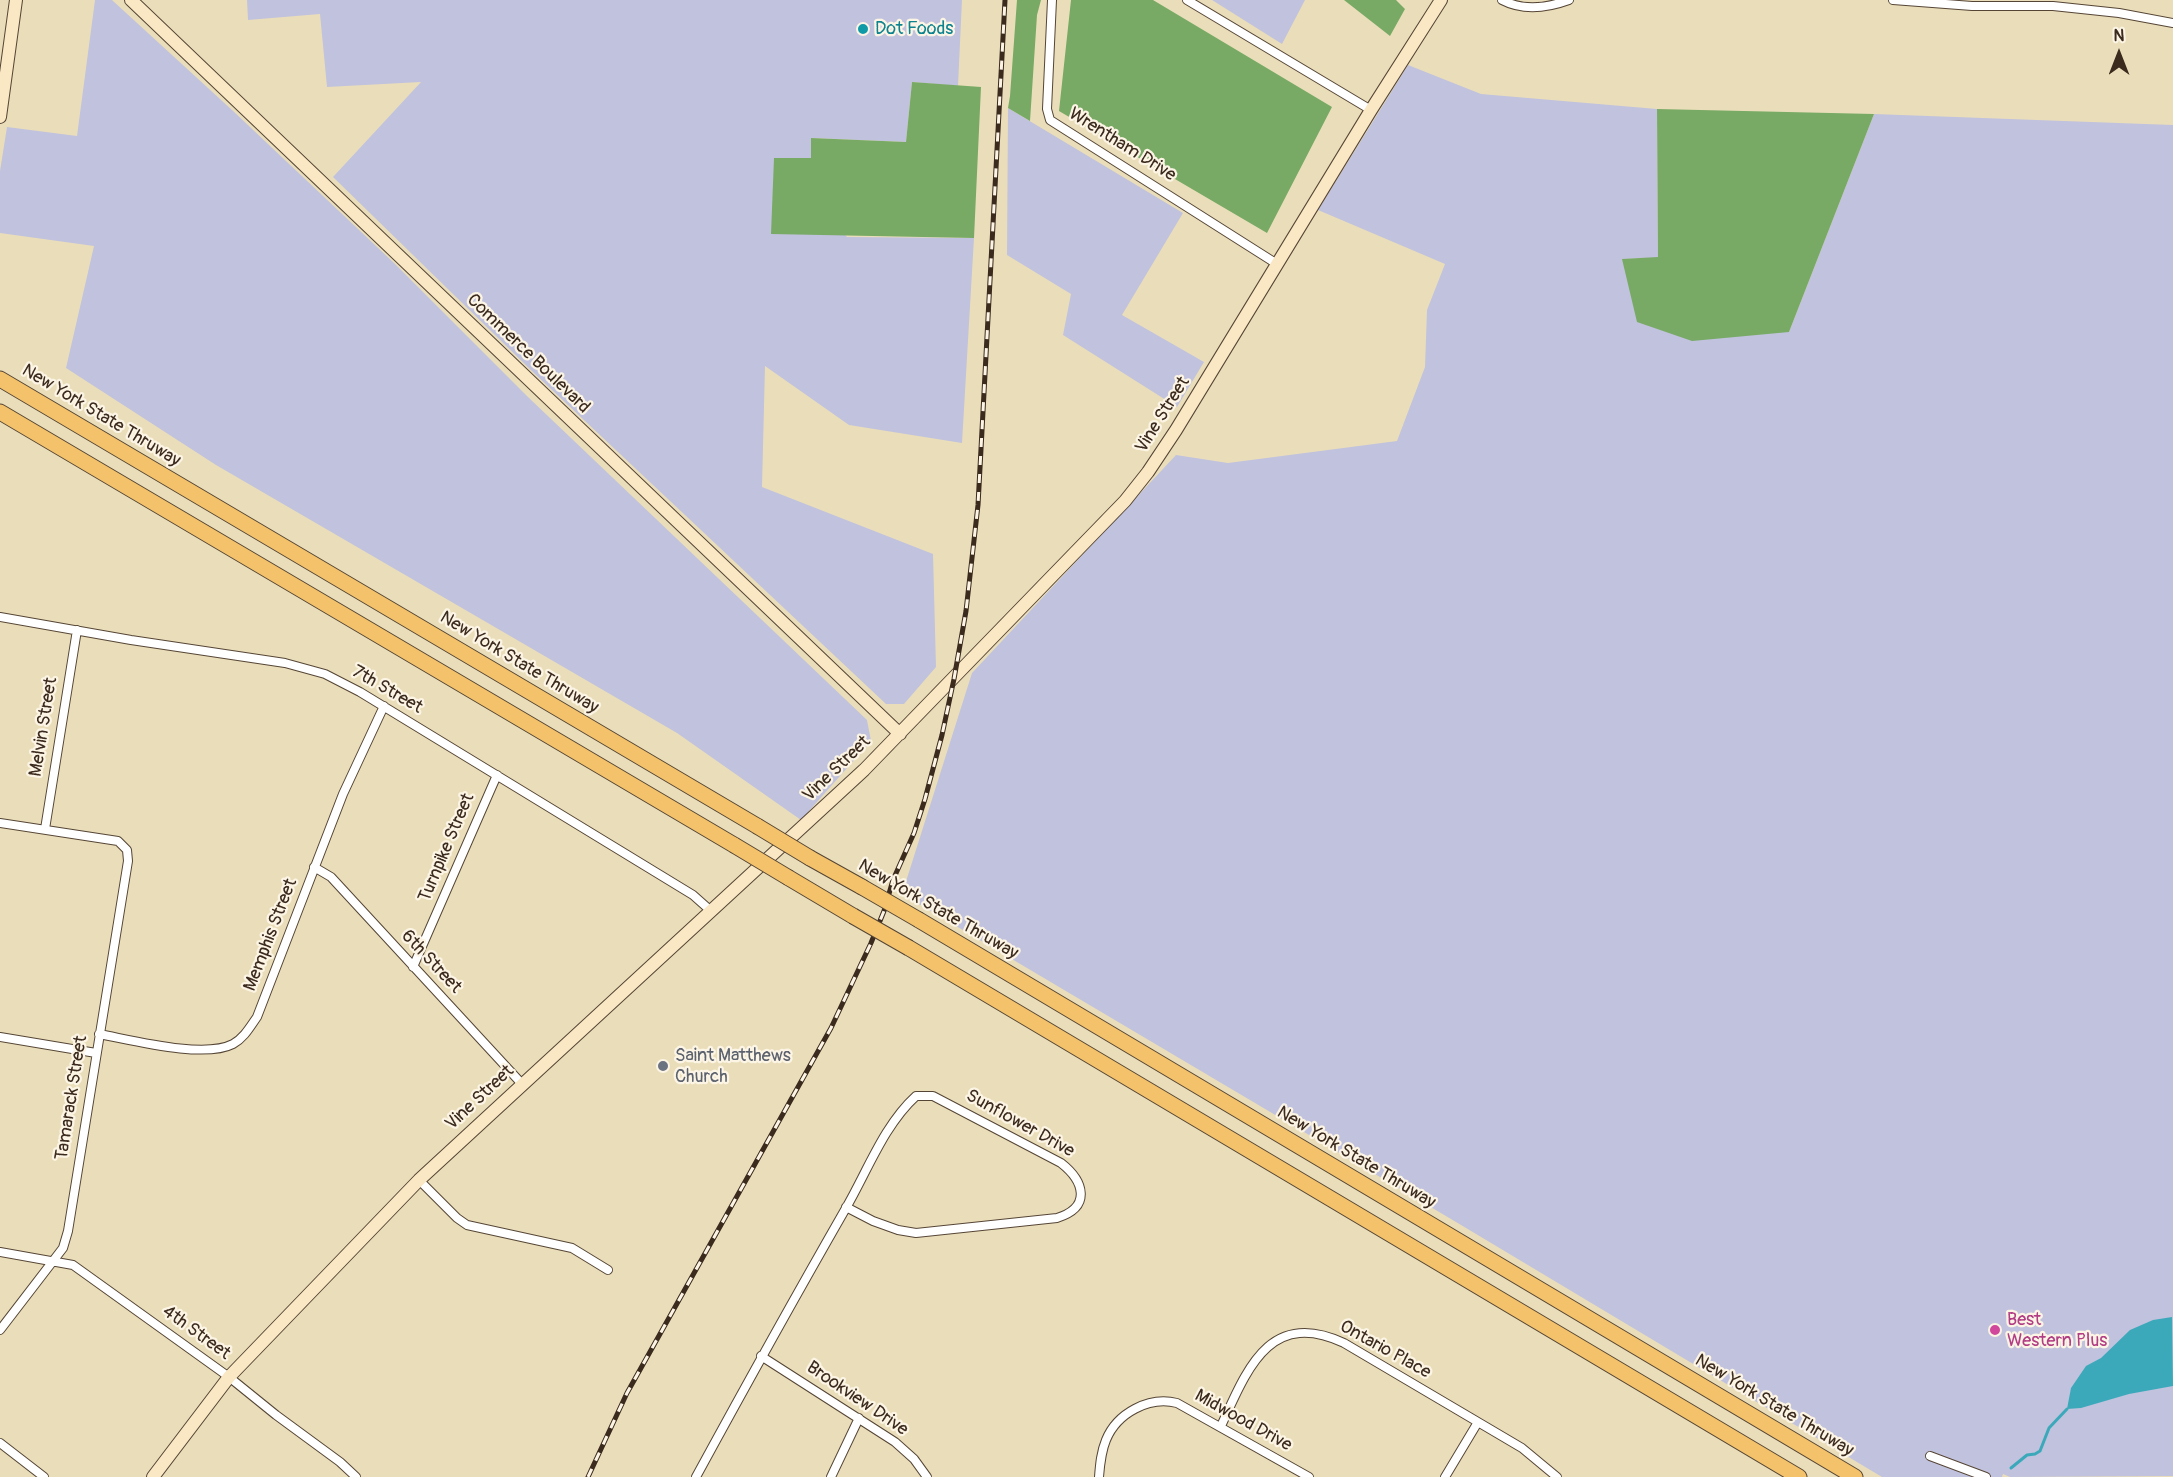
<!DOCTYPE html>
<style>
body{margin:0}
#map{position:relative;width:2173px;height:1477px;overflow:hidden;background:#eadeba;font-family:Pangolin,sans-serif}
canvas{display:block}
.north{position:absolute;left:2089px;top:24px;width:60px;height:60px;-webkit-text-stroke:4px #fcf5e5;paint-order:stroke;rotate:0deg;font-size:16px;font-weight:700;line-height:24px;text-align:center;color:#3b2a1e}
.north::after{content:'';display:block;margin:auto;width:21px;height:27px;background:#3b2a1e;clip-path:polygon(50% 0,100% 100%,50% 72%,0 100%)}
</style>
<div id="map">
<canvas width="2173" height="1477"></canvas>
<div class="north">N</div>
</div>
<script>
const ctx = document.querySelector('canvas').getContext('2d');
ctx.lineJoin = 'round';
function fillPath(path, color) { ctx.fillStyle = color; ctx.fill(path, 'evenodd'); }
function stroke(path, color, width, dash) { ctx.strokeStyle = color; ctx.lineWidth = width; ctx.lineCap = dash ? 'butt' : 'round'; ctx.setLineDash(dash || []); ctx.stroke(path); }
function label(font, color, halo, rows, align = 'center') {
  ctx.font = font + ' Pangolin,sans-serif'; ctx.lineWidth = 4.5; ctx.setLineDash([]); ctx.textBaseline = 'middle'; ctx.strokeStyle = halo; ctx.fillStyle = color; for (const [text, x, y, turn = 0] of rows) {
    ctx.save(); ctx.translate(x, y); ctx.rotate((+turn || 0) * Math.PI / 180); ctx.textAlign = isNaN(turn) ? turn : align; if (halo) ctx.strokeText(text, 0, 0); ctx.fillText(text, 0, 0); ctx.restore();
  }
}
const industrial = new Path2D(`
 M95,0h17l120,110 162,153 134,134 339,323 4,21 -70,79 -124,-87 -461,-268 -150,-97 28,-122 -94,-13v-62l7,-44 70,9z
 M247,0h715l-4,86 -46,-4 -6,60 -94,-4 -1,20h-36l72,79 127,1 -12,205 -113,-18 -84,-59 -3,121 171,67 3,113 -32,37h-18l-351,-330 -202,-197 88,-95 -94,5 -7,-73 -72,6z
 M1212,0h93l-23,44z
 M1408,65l73,29 176,15 1,149 -35,1 166,73 85,-218 299,11v1351l-163,1 -7,-3 -1,3h-120l-426,-255 -554,-328 70,-221 204,-218 52,8 169,-22 28,-74 2,-57 18,-46 -127,-54z
 M1008,108l175,105 -61,102 82,47 -27,45 -114,-72 8,-41 -64,-39z`);
const forest = new Path2D(`
 M1017,0h24l-4,15 -7,106 -22,-13 2,-12z
 M1071,0h82l179,107 -65,126 -208,-122z
 M1344,0h52l9,9 -15,27z
 M912,82l69,5 -7,151 -203,-4 3,-76h37v-20l95,4z
 M1657,109l217,5 -85,218 -97,9 -55,-19 -15,-63 36,-2z`);
const water = new Path2D(`
 M2172,1317l1,69 -44,8 -48,14 -14,1 4,-21 15,-22 15,-8 29,-28 23,-10z`);
const stream = new Path2D(`
 M2011,1468l16,-13 8,-1 5,-3 9,-23 18,-19`);
const street = new Path2D(`
 M1052,0l-5,109 3,11 227,144
 M1187,0l184,110
 M1502,0c21,11 45,8 67,0
 M1893,0l79,6h81l66,7 54,10
 M0,617l131,23 154,23 40,11 35,18 333,203 18,16
 M0,823l118,18 9,9 1,11 -60,370 -5,17 -63,82
 M45,829l32,-199
 M314,867l17,10 191,207
 M413,967l84,-192
 M99,1034c33,6 105,25 134,10 11,-6 17,-17 24,-27l86,-223 41,-88
 M0,1037l96,16
 M419,1180l38,38 10,7 105,23 36,22
 M0,1252l73,13 156,112 47,38 64,47 16,15
 M761,1356l134,86 19,17 13,18
 M1221,1426c26,-56 48,-118 123,-83l178,105 35,29
 M0,1443l44,34
 M1930,1456l56,21
 M696,1477c49,-90 99,-180 150,-269 21,-36 38,-83 70,-112h17l128,67c23,18 31,44 -4,55l-141,15 -18,-3 -25,-9 -27,-14
 M831,1477l28,-59
 M1099,1477c1,-13 2,-25 7,-37 11,-27 43,-44 71,-37l132,74
 M1445,1477l33,-55`);
const secondary = new Path2D(`
 M131,0l769,734
 M0,117l16,-117
 M153,1477l76,-100 190,-197 445,-410 261,-269 23,-29 28,-42 195,-320 70,-110`);
const highway = new Path2D(`
 M0,379l757,447
 M0,412l734,433
 M810,858l52,29
 M789,878l64,38
 M919,920l936,557
 M909,948l890,529`);
const rail = new Path2D(`
 M588,1477l39,-84 204,-365 40,-85 13,-32 9,-31 21,-47 11,-34 17,-64 12,-56 12,-68 12,-106 27,-505`);
const highwayBridge = new Path2D(`
 M757,826l53,32
 M734,845l55,33
 M862,887l57,33
 M853,916l56,32`);
const markers = [
 [863,29,6,"#0f9aa8"],
 [663,1066,6,"#6b7280"],
 [1995,1330,6,"#d1479c"]
];
const cultureNames = [
 ["Dot Foods",875,29]
];
const streetNames = [
 ["Wrentham Drive",1122,145,32],
 ["Commerce Boulevard",528,354,44],
 ["Vine Street",1163,415,-58],
 ["New York State Thruway",101,416,31],
 ["New York State Thruway",519,663,31],
 ["7th Street",387,690,30],
 ["Melvin Street",44,727,-81],
 ["Vine Street",837,769,-44],
 ["Turnpike Street",447,848,-67],
 ["New York State Thruway",938,910,30],
 ["Memphis Street",271,935,-69],
 ["6th Street",431,962,47],
 ["Tamarack Street",72,1098,-81],
 ["Vine Street",480,1098,-43],
 ["Sunflower Drive",1020,1124,29],
 ["New York State Thruway",1356,1158,31],
 ["4th Street",196,1333,36],
 ["Ontario Place",1385,1350,29],
 ["Brookview Drive",857,1399,34],
 ["New York State Thruway",1774,1406,31],
 ["Midwood Drive",1243,1421,29]
];
const worshipNames = [
 ["Saint Matthews",675,1056],
 ["Church",675,1077]
];
const hotelNames = [
 ["Best",2007,1320],
 ["Western Plus",2007,1341]
];
fillPath(industrial, '#c1c2dd');
fillPath(forest, '#78aa65');
fillPath(water, '#3ca9bb');
stroke(stream, '#3ca9bb', 3);
stroke(street, '#554535', 10);
stroke(secondary, '#554535', 14);
stroke(highway, '#554535', 17);
stroke(street, '#fff', 8);
stroke(secondary, '#fae7c3', 12);
stroke(highway, '#f3c26a', 15);
stroke(rail, '#3b2a1e', 5);
stroke(rail, '#fcf5e5', 3, [9]);
stroke(highwayBridge, '#554535', 17, []);
stroke(highwayBridge, '#f3c26a', 15);
for (const [x, y, r, color] of markers) { const dot = new Path2D(); dot.arc(x, y, r, 0, 2 * Math.PI); ctx.fillStyle = color; ctx.fill(dot); stroke(dot, '#fcf5e5', 2); }
label('18px', '#0d838f', '#fcf5e5', cultureNames, 'left');
label('18px', '#3b2a1e', '#fcf5e5', streetNames);
label('18px', '#5b616d', '#fcf5e5', worshipNames, 'left');
label('18px', '#b23c85', '#fcf5e5', hotelNames, 'left');
</script>
